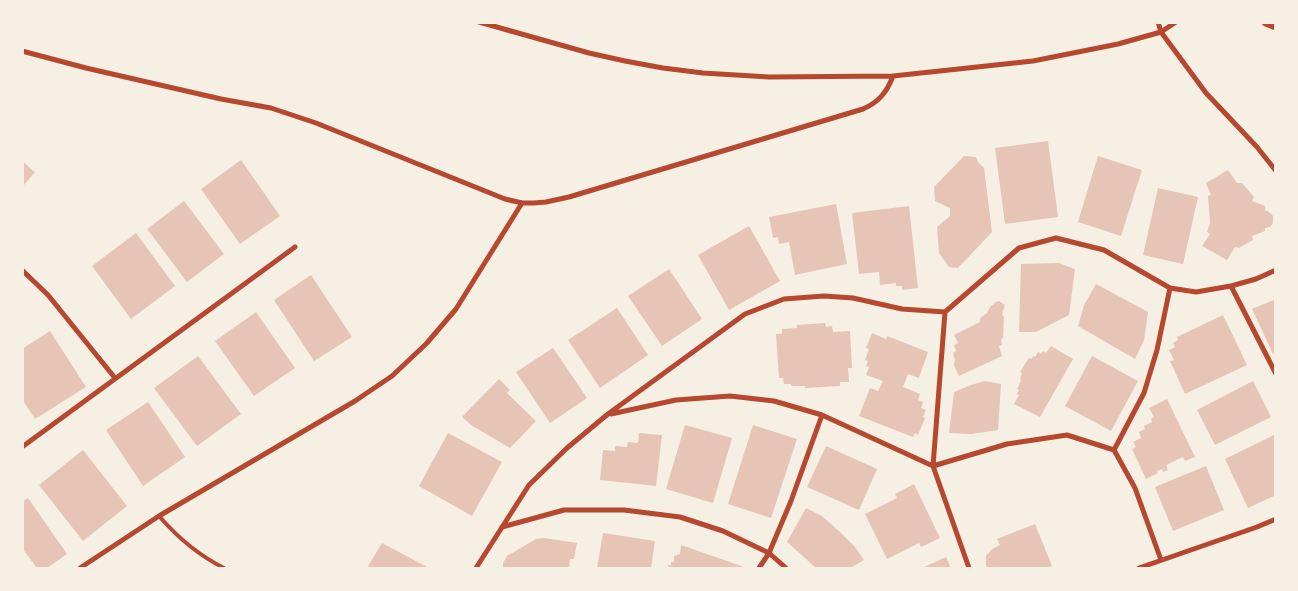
<!DOCTYPE html>
<style>
body{margin:0}
#map{position:relative;width:1298px;height:591px;overflow:hidden;background:#f6efe4;font-family:Montserrat,sans-serif}
canvas{display:block}
.frame{position:absolute;inset:0;border:24px solid #f6efe4;pointer-events:none}
</style>
<div id="map">
<canvas width="1298" height="591"></canvas>
<div class="frame"></div>
</div>
<script>
const ctx = document.querySelector('canvas').getContext('2d');
ctx.lineJoin = 'round';
function fillPath(path, color) { ctx.fillStyle = color; ctx.fill(path, 'evenodd'); }
function stroke(path, color, width, dash) { ctx.strokeStyle = color; ctx.lineWidth = width; ctx.lineCap = dash ? 'butt' : 'round'; ctx.setLineDash(dash || []); ctx.stroke(path); }
const building = new Path2D(`
 M1048,141l10,76 -53,7 -10,-76z
 M964,156l12,1 2,5 6,6 8,64 -34,36 -9,-1 -10,-14 -2,-26 13,-11v-8l-15,-7 -1,-14z
 M1098,156l44,14 -21,66 -43,-14z
 M241,160l39,56 -40,28 -39,-55z
 M22,161l13,11 -11,13 -2,-1z
 M1228,170l9,13h5l12,14 -2,4 13,5v4l4,2 4,4v7l-3,4 -5,1v3l-13,5 1,4 -14,8 -4,-1 -8,13 -25,-14 8,-12 -3,-2 3,-9 -2,-27 3,-1 -5,-12z
 M1158,188l40,9 -15,67 -40,-9z
 M184,201l40,53 -37,28 -40,-53z
 M836,204l11,60 -52,11 -6,-33 -10,2 -1,-7 -5,1 -4,-21z
 M909,206l9,82 -16,2v-4h-6v-3l-16,2 -1,-13 -20,2 -7,-61z
 M749,226l31,55 -51,29 -31,-55z
 M136,233l39,53 -44,33 -39,-53z
 M1059,263l16,6 -6,46 -33,17h-17l2,-68z
 M669,269l33,50 -40,27 -34,-50z
 M311,275l41,62 -38,24 -40,-61z
 M1096,284l52,28 -4,28 -9,19 -57,-33 6,-21z
 M1276,299v54l-3,1 -21,-45z
 M999,301l6,4 -3,9 2,3 -1,21 -2,1 1,6 -3,1 3,10 -43,20 -5,-11 1,-5 -2,-7 3,-2 -2,-6 4,-2 -4,-8 26,-13v-4l7,-5 3,-6 6,-5z
 M617,308l31,47 -48,33 -32,-48z
 M256,312l39,56 -41,28 -39,-55z
 M1223,315l24,50 -62,29 -15,-33 4,-1 -5,-10 6,-3 -2,-4 5,-3 -1,-3z
 M825,323l1,4 6,-1 1,6 17,-1 2,37h-4l1,14h-9v4l-35,2v-2h-14v-2h-7l-1,-6h-4l-3,-44h6v-5l15,-1v-3z
 M50,331l36,56 -51,32 -13,-20v-50z
 M872,333l14,6 1,-3 41,16 -9,26 -11,-4 -5,13 17,7 -2,6 5,2 -2,6 5,2 -3,7 2,1 -7,17 -3,-2 -2,4 -54,-21 11,-28 8,3 5,-10 -17,-6 3,-8 -3,-1 2,-5 -3,-1 4,-11 -3,-1z
 M1051,346l22,13 -33,58 -26,-13 5,-9 -2,-1 2,-4 -2,-1 4,-9 -1,-1 2,-6 -2,-1 9,-14 2,1 2,-3 2,1 3,-5 3,2 2,-3 3,2z
 M553,348l34,50 -37,25 -34,-51z
 M198,356l43,58 -44,32 -43,-58z
 M1092,356l46,25 -27,50 -46,-25z
 M499,379l11,11 -3,3 29,28 -26,27 -39,-23 -9,-8z
 M985,381l16,3 -3,46 -27,4 -22,-1 5,-41 17,-7z
 M1253,381l18,36 -56,28 -18,-35z
 M1167,399l28,58 -10,4 -2,-4 -17,8 2,5 -5,2 -1,-3 -5,2 1,2 -12,6 -14,-30 4,-2 -3,-5 8,-4 -2,-6 6,-3 -1,-3 8,-4 -1,-3 3,-2 -5,-9z
 M148,402l37,55 -42,29 -37,-56z
 M685,425l47,13 -19,65 -47,-14z
 M753,425l44,14 -26,79 -43,-14z
 M448,433l54,29 -30,54 -53,-30z
 M639,433l23,2 -6,51 -56,-6 3,-30 12,1v-5l12,1 1,-5 10,1z
 M1276,434v61l-28,13 -23,-49z
 M826,446l51,23 -18,41 -52,-23z
 M83,450l44,56 -44,35 -44,-56z
 M1206,466l18,44 -51,21 -18,-44z
 M914,484l26,54 -19,9 -2,-4 -32,16 -22,-45 32,-16 -2,-4z
 M28,498l39,56 -20,14h-10l-15,-20v-46z
 M806,508l16,8 18,16 15,15 9,13 -14,8h-34l-29,-26z
 M1035,524l17,42 -6,2h-59l-1,-3v-9l6,-7 8,-4 -3,-6z
 M603,533l52,8 -4,27h-54z
 M544,538l33,5 -3,16h-4l-1,9h-66v-5l4,-7 29,-17z
 M382,543l47,25h-62z
 M681,545l66,23h-78l-1,-3h3v-3h3v-6l6,-2z
 M946,557l5,11h-29z`);
const service = new Path2D(`
 M159,516c19,22 39,39 65,52`);
const minor = new Path2D(`
 M479,22l110,31 36,8 38,7 40,5 66,4 124,-1 140,-15 85,-17 43,-12 15,-10
 M1158,22l3,10 45,61 51,54 19,24
 M22,51l64,17 135,31 50,9 45,15 189,76 17,4h12l12,-1 23,-5 294,-88c16,-7 24,-17 30,-33
 M22,270l26,25 67,83
 M1231,286l45,88
 M945,312l-12,154 36,102
 M611,414l65,-14 54,-4 44,5 48,14 111,51 74,-22 60,-9 47,15 21,38 26,72
 M22,447l273,-200
 M1114,450l30,-57 13,-43 13,-62
 M502,527l62,-17h60l56,7 43,14 46,22 17,15
 M80,568l79,-52 196,-115 37,-25 34,-32 30,-35 66,-106
 M476,568l53,-83 38,-37 41,-34 137,-100 39,-15 40,-3 29,2 49,11 43,3 74,-64 37,-10 48,12 66,38 26,4 35,-6 25,-7 20,-9
 M759,568l10,-15 22,-52 31,-86
 M1139,568l118,-41 19,-8`);
const tertiary = new Path2D(`
 M1266,22l10,4`);
fillPath(building, '#e6c5b7');
stroke(service, '#b5482f', 4);
stroke(minor, '#b5482f', 5);
stroke(tertiary, '#b5482f', 9);
</script>
